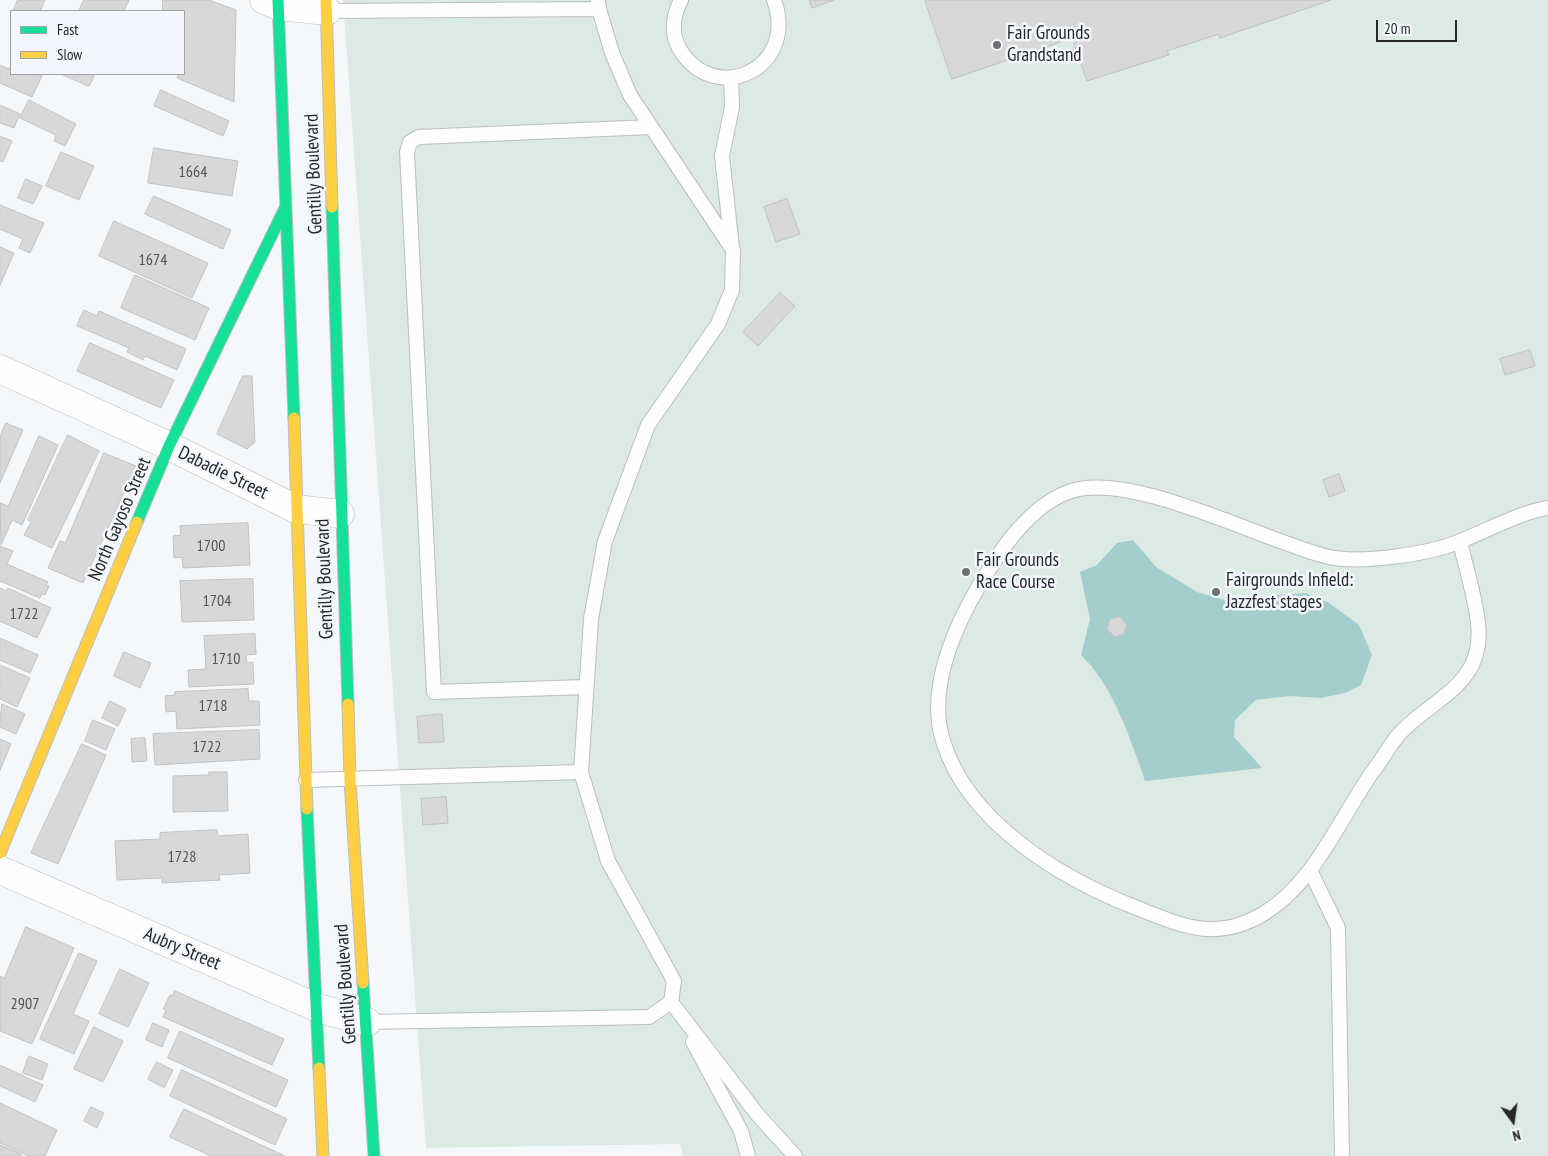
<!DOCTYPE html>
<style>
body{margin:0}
#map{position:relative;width:1548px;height:1156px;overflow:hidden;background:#f5f8fb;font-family:"PT Sans Narrow",sans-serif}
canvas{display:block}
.legend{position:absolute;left:10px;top:10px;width:175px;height:65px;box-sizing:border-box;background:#f3f7fd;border:1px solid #a1a4a8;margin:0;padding:6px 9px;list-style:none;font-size:15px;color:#252729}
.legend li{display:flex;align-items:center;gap:10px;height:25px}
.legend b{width:25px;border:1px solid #a1a4a8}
.north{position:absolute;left:1488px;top:1096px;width:50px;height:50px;-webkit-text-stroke:4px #f3f7fd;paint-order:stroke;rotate:166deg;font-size:14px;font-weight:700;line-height:20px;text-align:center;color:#252729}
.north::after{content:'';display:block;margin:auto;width:18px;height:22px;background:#252729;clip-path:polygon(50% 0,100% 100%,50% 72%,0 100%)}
.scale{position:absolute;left:1376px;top:20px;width:81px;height:22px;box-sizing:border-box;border:2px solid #252729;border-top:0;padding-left:6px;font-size:15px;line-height:18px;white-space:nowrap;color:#252729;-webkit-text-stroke:4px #f3f7fd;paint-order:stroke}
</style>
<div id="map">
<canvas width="1548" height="1156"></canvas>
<ul class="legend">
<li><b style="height:6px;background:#16e098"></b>Fast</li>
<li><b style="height:6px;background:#ffcf43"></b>Slow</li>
</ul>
<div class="north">N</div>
<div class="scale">20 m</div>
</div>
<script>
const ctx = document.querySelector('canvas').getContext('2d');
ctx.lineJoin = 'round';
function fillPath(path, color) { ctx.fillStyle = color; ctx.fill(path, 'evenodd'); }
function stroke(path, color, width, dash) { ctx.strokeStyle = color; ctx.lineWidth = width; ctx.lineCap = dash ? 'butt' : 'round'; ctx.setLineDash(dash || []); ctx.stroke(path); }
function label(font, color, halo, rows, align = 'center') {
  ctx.font = font + ' "PT Sans Narrow",sans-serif'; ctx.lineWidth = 5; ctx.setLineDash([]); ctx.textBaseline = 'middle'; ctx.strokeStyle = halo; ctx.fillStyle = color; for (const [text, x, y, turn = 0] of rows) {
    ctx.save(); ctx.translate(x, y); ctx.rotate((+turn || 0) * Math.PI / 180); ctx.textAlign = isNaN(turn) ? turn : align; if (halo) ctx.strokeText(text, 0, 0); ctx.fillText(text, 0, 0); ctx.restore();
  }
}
const green = new Path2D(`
 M343,0h1205v1156h-866l-2,-12 -254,4z`);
const water = new Path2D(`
 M1133,540l23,27 41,25 34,10 34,-6 41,-3 23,10 30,22 13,30 -11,30 -16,8 -24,5 -31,-2 -34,4 -21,20 -1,17 28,31 -117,13c-15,-43 -31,-94 -64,-126l9,-36 -10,-47 17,-7 20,-22z`);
const building = new Path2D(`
 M18,0h27l-5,11h-27z
 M84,0h45l-5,11h-45z
 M163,0h46l27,10 -2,92 -57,-24 2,-4h5v-63h-21z
 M810,0h24l-22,8z
 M925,0h406l-111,38 -1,-4 -52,17 2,4 -82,26 -15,-43 -120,41z
 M0,65l9,4 2,-4v9h26l5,2 -10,21 -32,-14z
 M61,74h28l5,2 -5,10z
 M161,90l68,31 -6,15 -69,-30z
 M29,100l47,24 -11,22 -11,-5 2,-6 -36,-17z
 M0,105l20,9 -6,14 -14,-5z
 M0,136l12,5 -9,21 -3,-1z
 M154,148l84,13 -6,35 -84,-13z
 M61,152l33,14 -15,34 -33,-14z
 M26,179l16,7 -9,18 -15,-6z
 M154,196l77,34 -8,19 -78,-35z
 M787,199l13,35 -24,8 -12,-35z
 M0,205l44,18 -14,30 -11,-5 4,-9 -23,-10z
 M114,221l94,42 -16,35 -93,-42z
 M0,247l14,6 -14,32z
 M135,275l74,33 -14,32 -74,-32z
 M780,293l15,13 -37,40 -15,-14z
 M84,310l13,6 2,-5 87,38 -9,21 -32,-14 -2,4 -16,-8 2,-4 -52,-22z
 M90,343l84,37 -13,28 -84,-37z
 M1530,350l5,16 -30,9 -5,-16z
 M243,376h9l3,66 -8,7 -30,-15z
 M6,423l17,7 -23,53v-46z
 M68,435l31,16 -47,97 -28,-13 7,-13 -3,-2z
 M39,436l19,9 -36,80 -10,-5 -11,25 -1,-42 8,3z
 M104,453l32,13 -53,117 -35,-15 12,-27 5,2z
 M1339,474l6,17 -16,6 -6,-17z
 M248,523l2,42 -67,3 -1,-11 -8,1 -1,-22 8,-1 -1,-9z
 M0,546l13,5 -6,13 41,18 -2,3 3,1 -4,9 -3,-1 -2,4 -40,-17z
 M253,579l1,41 -72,2 -2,-41z
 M0,588l6,3 2,-3 43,20 -14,30 -37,-17z
 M1120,617l7,8 -3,9 -9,3 -8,-8 3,-10z
 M255,634l1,20 -10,1 1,8 6,-1 1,22 -65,3 -1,-17 18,-1 -2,-33z
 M0,638l38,17 -8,18 -30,-13z
 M124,652l27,11 -11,25 -26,-12z
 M0,665l30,13 -13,29 -17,-8z
 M248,689l1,12h10l1,24 -83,4 -1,-18 -10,1 -1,-16 10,-1v-3z
 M110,701l16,8 -8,17 -16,-8z
 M2,704l23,10 -9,20 -16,-7z
 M442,714l2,28 -25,1 -2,-26z
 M93,720l22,9 -9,21 -21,-9z
 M259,730l1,29 -105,6 -2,-31z
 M145,738l2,23 -15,1 -1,-23z
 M0,739l11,5 -11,26z
 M82,744l24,11 -48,109 -27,-11z
 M209,772h18l1,39 -55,1v-36l36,-1z
 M446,797l2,26 -25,2 -2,-26z
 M217,830l1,6 30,-2 2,39 -31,2 1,5 -58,3v-5l-45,2 -2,-39 45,-2v-6z
 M26,927l48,21 -42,96 -32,-13v-55l4,2z
 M79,953l18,8 -24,53 16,7 -15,33 -34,-15z
 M120,969l29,14 -21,44 -29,-13z
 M175,991l109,48 -12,26 -109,-48 3,-7 -3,-1 7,-14 2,1z
 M153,1023l16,7 -7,17 -16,-7z
 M94,1027l29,14 -20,41 -29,-13z
 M180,1031l108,49 -12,27 -108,-49z
 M29,1056l19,8 -6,16 -19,-7z
 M157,1062l16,8 -9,18 -16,-9z
 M0,1065l43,20 -8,17 -35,-16z
 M182,1070l105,49 -12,26 -105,-49z
 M0,1103l57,27 -12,26h-16l-29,-13z
 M91,1107l13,6 -7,15 -13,-7z
 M184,1109l101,47h-74l-41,-19z
 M0,1145l21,9v2h-21z`);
const lane = new Path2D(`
 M681,0c-8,15 -10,33 -2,48 35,60 120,21 95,-48
 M327,11l272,-2 -1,-7
 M731,78l1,29 -10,49 10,92
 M1460,542c6,26 15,54 18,81 7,60 -41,73 -76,108 -11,11 -19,28 -29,40 -33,47 -59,113 -110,143 -47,28 -80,12 -126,-6 -75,-29 -169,-85 -194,-167 -16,-52 11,-113 37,-157 21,-35 50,-79 91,-93 61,-20 191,49 254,65 32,9 107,-2 138,-16 28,-11 55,-27 85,-32
 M586,687l-152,5 -27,-540 3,-10 9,-5 232,-10
 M306,780l275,-8
 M1310,870l28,58 4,228
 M671,1002l86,112 38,42
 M367,1022l282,-5 22,-15 3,-21 -66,-120 -27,-89 10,-153 14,-78 43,-116 70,-101 14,-34 1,-40 -103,-155 -18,-42 -13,-44
 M693,1042l48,89 7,25`);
const street = new Path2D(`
 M264,0l14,6 49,5
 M0,369l169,77 127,63 44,5
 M0,870l318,138 49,14`);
const fast = new Path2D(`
 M278,0l16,418
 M332,207l16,497
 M137,522l32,-76 116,-238
 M307,809l12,259
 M363,983l11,173`);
const slow = new Path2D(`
 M326,0l6,207
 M294,418l13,391
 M348,704l2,76 13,203
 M0,853l137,-331
 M319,1068l4,88`);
const markers = [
 [997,45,5,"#6e7072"],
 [966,572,5,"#6e7072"],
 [1216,592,5,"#6e7072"]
];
const numberNames = [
 ["1664",193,172],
 ["1674",153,260],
 ["1700",211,546],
 ["1704",217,601],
 ["1722",24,614],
 ["1710",226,659],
 ["1718",213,706],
 ["1722",207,747],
 ["1728",182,857],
 ["2907",25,1004]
];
const poiNames = [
 ["Fair Grounds",1007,34],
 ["Grandstand",1007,56],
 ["Fair Grounds",976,561],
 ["Race Course",976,583],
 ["Fairgrounds Infield:",1226,581],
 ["Jazzfest stages",1226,603]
];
const streetNames = [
 ["Gentilly Boulevard",314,174,-92],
 ["Dabadie Street",223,473,26],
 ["North Gayoso Street",120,519,-67],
 ["Gentilly Boulevard",325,579,-92],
 ["Aubry Street",182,949,23],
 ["Gentilly Boulevard",346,984,-94]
];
fillPath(green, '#dbebe3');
fillPath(water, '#a4cdce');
fillPath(building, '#d8d8d9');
stroke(building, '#c1c2c3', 1);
stroke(lane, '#bbbdc0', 16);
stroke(street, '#bbbdc0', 29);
stroke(fast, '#bbbdc0', 13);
stroke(slow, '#bbbdc0', 13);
stroke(lane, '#fefefe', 14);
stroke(street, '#fefefe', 28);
stroke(fast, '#16e098', 11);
stroke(slow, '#ffcf43', 11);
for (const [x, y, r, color] of markers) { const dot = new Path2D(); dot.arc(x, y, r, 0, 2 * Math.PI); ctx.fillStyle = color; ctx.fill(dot); stroke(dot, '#f3f7fd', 2); }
label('16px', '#525355', null, numberNames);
label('19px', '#252729', '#f3f7fd', poiNames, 'left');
label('19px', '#252729', '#f3f7fd', streetNames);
</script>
